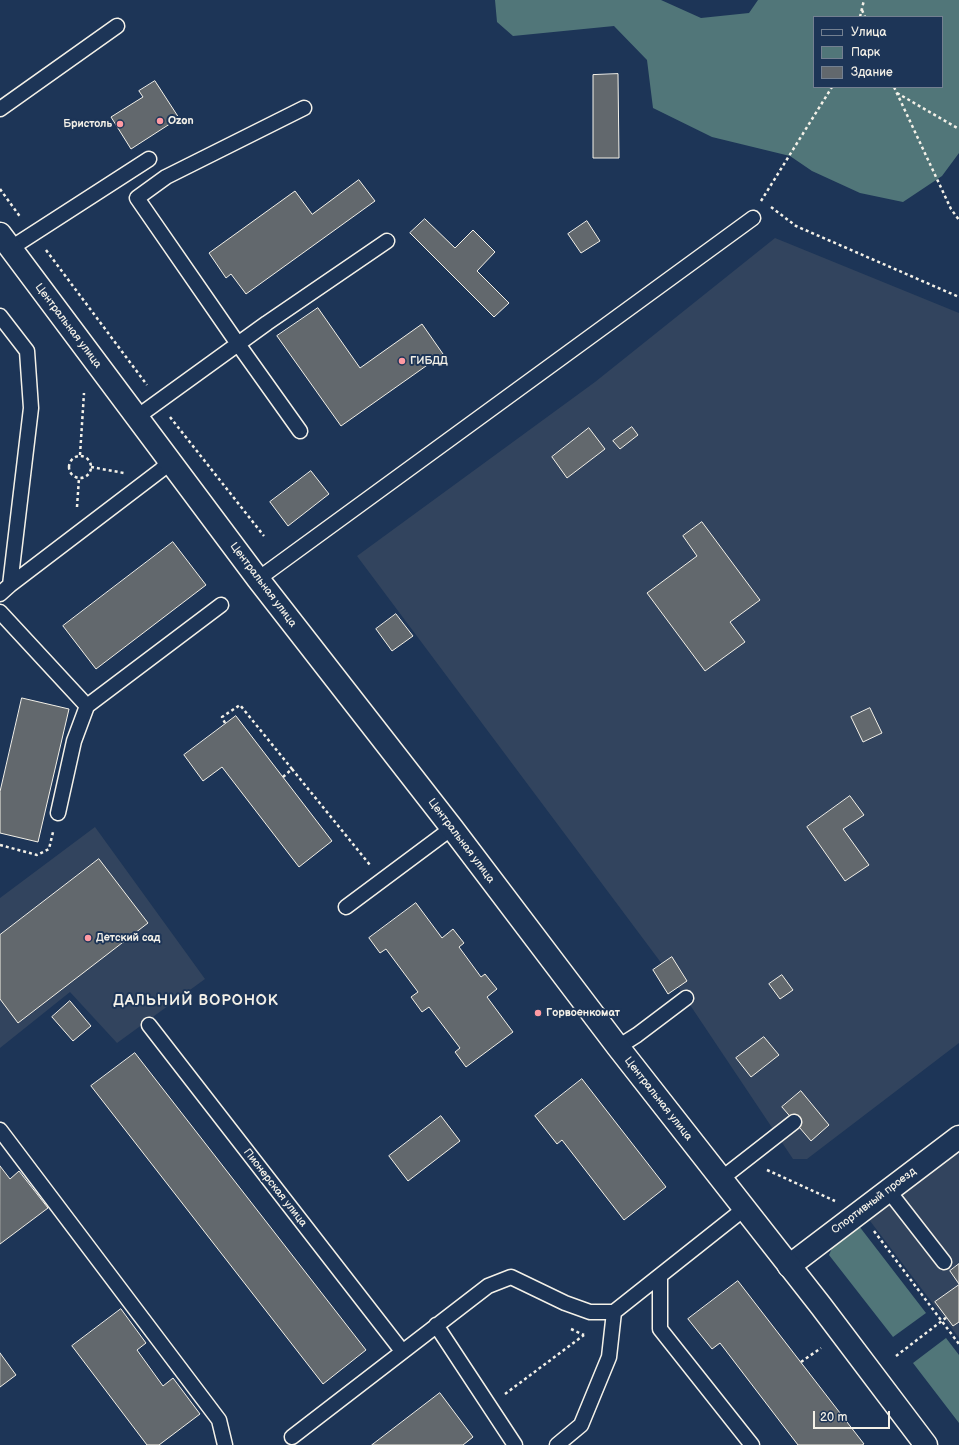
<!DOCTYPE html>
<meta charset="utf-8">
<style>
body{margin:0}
#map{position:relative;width:959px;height:1445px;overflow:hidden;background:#1d3557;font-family:"Balsamiq Sans",sans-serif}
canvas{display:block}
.legend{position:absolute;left:813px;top:16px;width:130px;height:72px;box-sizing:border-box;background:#1d3557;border:1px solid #738091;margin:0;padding:5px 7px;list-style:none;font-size:12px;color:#f4f1e8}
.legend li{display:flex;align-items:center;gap:8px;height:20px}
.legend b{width:20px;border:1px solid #738091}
.scale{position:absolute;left:813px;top:1411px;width:77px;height:18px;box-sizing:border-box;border:2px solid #f4f1e8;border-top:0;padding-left:5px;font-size:12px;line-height:14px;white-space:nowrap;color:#f4f1e8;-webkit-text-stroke:3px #1d3557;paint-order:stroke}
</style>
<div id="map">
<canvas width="959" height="1445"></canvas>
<ul class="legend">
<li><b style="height:5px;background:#1d3557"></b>Улица</li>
<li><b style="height:11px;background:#517679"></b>Парк</li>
<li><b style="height:11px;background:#62686d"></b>Здание</li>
</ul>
<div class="scale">20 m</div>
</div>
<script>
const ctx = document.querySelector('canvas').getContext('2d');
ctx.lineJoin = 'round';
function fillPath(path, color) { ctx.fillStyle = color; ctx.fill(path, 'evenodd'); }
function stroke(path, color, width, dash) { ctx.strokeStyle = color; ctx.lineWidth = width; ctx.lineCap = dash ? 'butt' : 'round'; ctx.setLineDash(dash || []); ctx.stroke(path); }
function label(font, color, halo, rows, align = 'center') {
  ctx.font = font + ' "Balsamiq Sans",sans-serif'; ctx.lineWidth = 4; ctx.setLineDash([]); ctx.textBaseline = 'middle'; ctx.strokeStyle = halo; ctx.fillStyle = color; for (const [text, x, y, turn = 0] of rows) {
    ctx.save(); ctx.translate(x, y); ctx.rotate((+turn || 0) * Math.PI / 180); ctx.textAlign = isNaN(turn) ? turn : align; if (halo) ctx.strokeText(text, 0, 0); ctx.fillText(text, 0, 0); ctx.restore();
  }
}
const built = new Path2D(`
 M775,238l184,75v730l-152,116h-14l-115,-172 -10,7 -15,-24 9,-6 -305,-408 238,-174z
 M95,827l110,152 -88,64 -47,-51 -70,56v-150z
 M959,1144v194l-95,-125z`);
const green = new Path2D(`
 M495,0h166l40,18 48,-5 9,-13h201v153l-17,23 -39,26 -43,-9 -48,-22 -22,-15 -78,-19 -59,-29 -6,-48 -33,-34 -101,10 -16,-14zM814,17h128v70h-128z
 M859,1226l67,87 -33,24 -64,-82 4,-9z
 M946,1338l13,17v68l-46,-60z`);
const building = new Path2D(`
 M618,74l1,84h-26v-83z
 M155,81l24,37 -48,31 -20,-32 32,-20 -4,-6z
 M359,180l16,21 -129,93 -15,-20 -5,4 -17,-25 86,-62 17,23z
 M425,219l30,29 18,-18 22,22 -18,19 32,32 -15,14 -84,-84z
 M587,221l13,20 -19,12 -13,-19z
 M318,308l42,60 62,-44 21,30 -102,72 -64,-90z
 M632,427l6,8 -18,14 -7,-8z
 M589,428l16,21 -38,29 -15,-21z
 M311,471l18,23 -41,32 -18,-24z
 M702,522l58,78 -30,22 15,20 -40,29 -58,-78 50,-37 -14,-20z
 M173,542l33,43 -110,84 -33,-43z
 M396,614l17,22 -21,15 -16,-22z
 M22,698l47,11 -31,133 -38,-9v-41z
 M870,708l12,25 -19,9 -12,-25z
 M236,716l96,125 -33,26 -77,-100 -19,14 -19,-26z
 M850,796l14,19 -21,14 26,36 -24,16 -38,-54z
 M99,859l49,64 -130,100 -18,-24v-64z
 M416,903l26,35 11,-9 11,14 -5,4 22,30 4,-3 12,15 -10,8 26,35 -47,35 -11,-15 5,-4 -31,-41 -7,5 -11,-15 7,-5 -32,-43 -6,4 -11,-15z
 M672,957l15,24 -19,13 -15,-24z
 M782,975l11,15 -13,9 -11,-15z
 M70,1001l21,25 -18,15 -21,-24z
 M764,1037l15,18 -28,22 -15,-19z
 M135,1053l231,297 -43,34 -232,-298z
 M582,1079l84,108 -42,33 -62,-80 -5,4 -22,-28z
 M801,1091l28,34 -18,16 -29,-34z
 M441,1116l19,25 -52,40 -19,-25z
 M0,1166l10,13 9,-8 29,37 -48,36z
 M959,1264v20l-9,-13z
 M738,1281l126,163 -2,1h-64l-78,-102 -8,6 -24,-30z
 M959,1285v37l-6,4 -18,-24z
 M121,1309l25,34 -9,7 26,36 10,-8 27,36 -41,31h-12l-75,-99z
 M0,1353l16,22 -16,12z
 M440,1393l33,44 -10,8h-91z`);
const path = new Path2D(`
 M862,10l3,7
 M860,17l4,-17
 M894,87l57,122 8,11
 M897,93l62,36
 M0,189l21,29
 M761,201l71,-114
 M771,207l25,19 163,71
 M46,250l101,135
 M170,417l94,119
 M80,455l4,-62
 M69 467a11 11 0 1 1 22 0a11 11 0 1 1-22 0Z
 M91,467l33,6
 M77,507l2,-29
 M225,723l-3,-6 18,-12 52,64
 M283,777l9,-8 78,96
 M0,845l37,10 12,-6 4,-17
 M767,1170l68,31
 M874,1231l85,113
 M571,1329l13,6
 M896,1356l51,-39
 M801,1362l20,-14
 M505,1394l79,-59`);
const service = new Path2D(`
 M0,109l117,-83
 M11,248l138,-89
 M0,316l27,35 4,57 -21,177 -10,9
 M137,417l130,-94 120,-82
 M300,431l-62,-87 -101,-146 29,-21 138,-69
 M258,579l495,-361
 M10,585l151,-115 9,-9
 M0,612l87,94
 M58,813l16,-72 13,-35 134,-101
 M346,907l106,-79
 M149,1025l253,326
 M618,1047l19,-12 49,-37
 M0,1130l219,290 6,25
 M721,1179l73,-57
 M888,1190l56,72
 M660,1276v53l92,116
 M436,1325l79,120
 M292,1437l196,-151 23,-9 54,26 25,9h24l130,-103
 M557,1445l24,-20 28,-68 5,-45`);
const minor = new Path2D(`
 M789,1266l170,-129`);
const secondary = new Path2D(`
 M0,234l258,345 194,249 166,219 203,259 105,139`);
const markers = [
 [160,121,4,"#ff9aa2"],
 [120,124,4,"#ff9aa2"],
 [402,361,4,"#ff9aa2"],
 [88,938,4,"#ff9aa2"],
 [538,1013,4,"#ff9aa2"]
];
const poiNames = [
 ["Ozon",168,121],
 ["Бристоль",112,124,"right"],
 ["ГИБДД",410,361],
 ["Детский сад",96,938],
 ["Горвоенкомат",546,1013]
];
const streetNames = [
 ["Центральная улица",68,326,53],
 ["Центральная улица",263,585,53],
 ["Центральная улица",461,841,53],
 ["Центральная улица",658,1099,52],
 ["Пионерская улица",275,1188,52],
 ["Спортивный проезд",874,1201,-37]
];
const districtNames = [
 ["ДАЛЬНИЙ ВОРОНОК",196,1001]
];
fillPath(built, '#32445e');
fillPath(green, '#517679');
fillPath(building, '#62686d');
stroke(building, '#f4f1e8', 1);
stroke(service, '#f4f1e8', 17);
stroke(minor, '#f4f1e8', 25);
stroke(secondary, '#f4f1e8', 25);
stroke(path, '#f4f1e8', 2.5, [3, 3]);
stroke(service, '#1d3557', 14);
stroke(minor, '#1d3557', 22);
stroke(secondary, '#1d3557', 22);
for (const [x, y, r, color] of markers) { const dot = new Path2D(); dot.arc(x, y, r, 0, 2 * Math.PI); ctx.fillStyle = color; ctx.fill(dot); stroke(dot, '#1d3557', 1.5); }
label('bold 11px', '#f4f1e8', '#1d3557', poiNames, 'left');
label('11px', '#f4f1e8', '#1d3557', streetNames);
ctx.letterSpacing = '1px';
label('bold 15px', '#f4f1e8', '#1d3557', districtNames);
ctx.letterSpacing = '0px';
</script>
